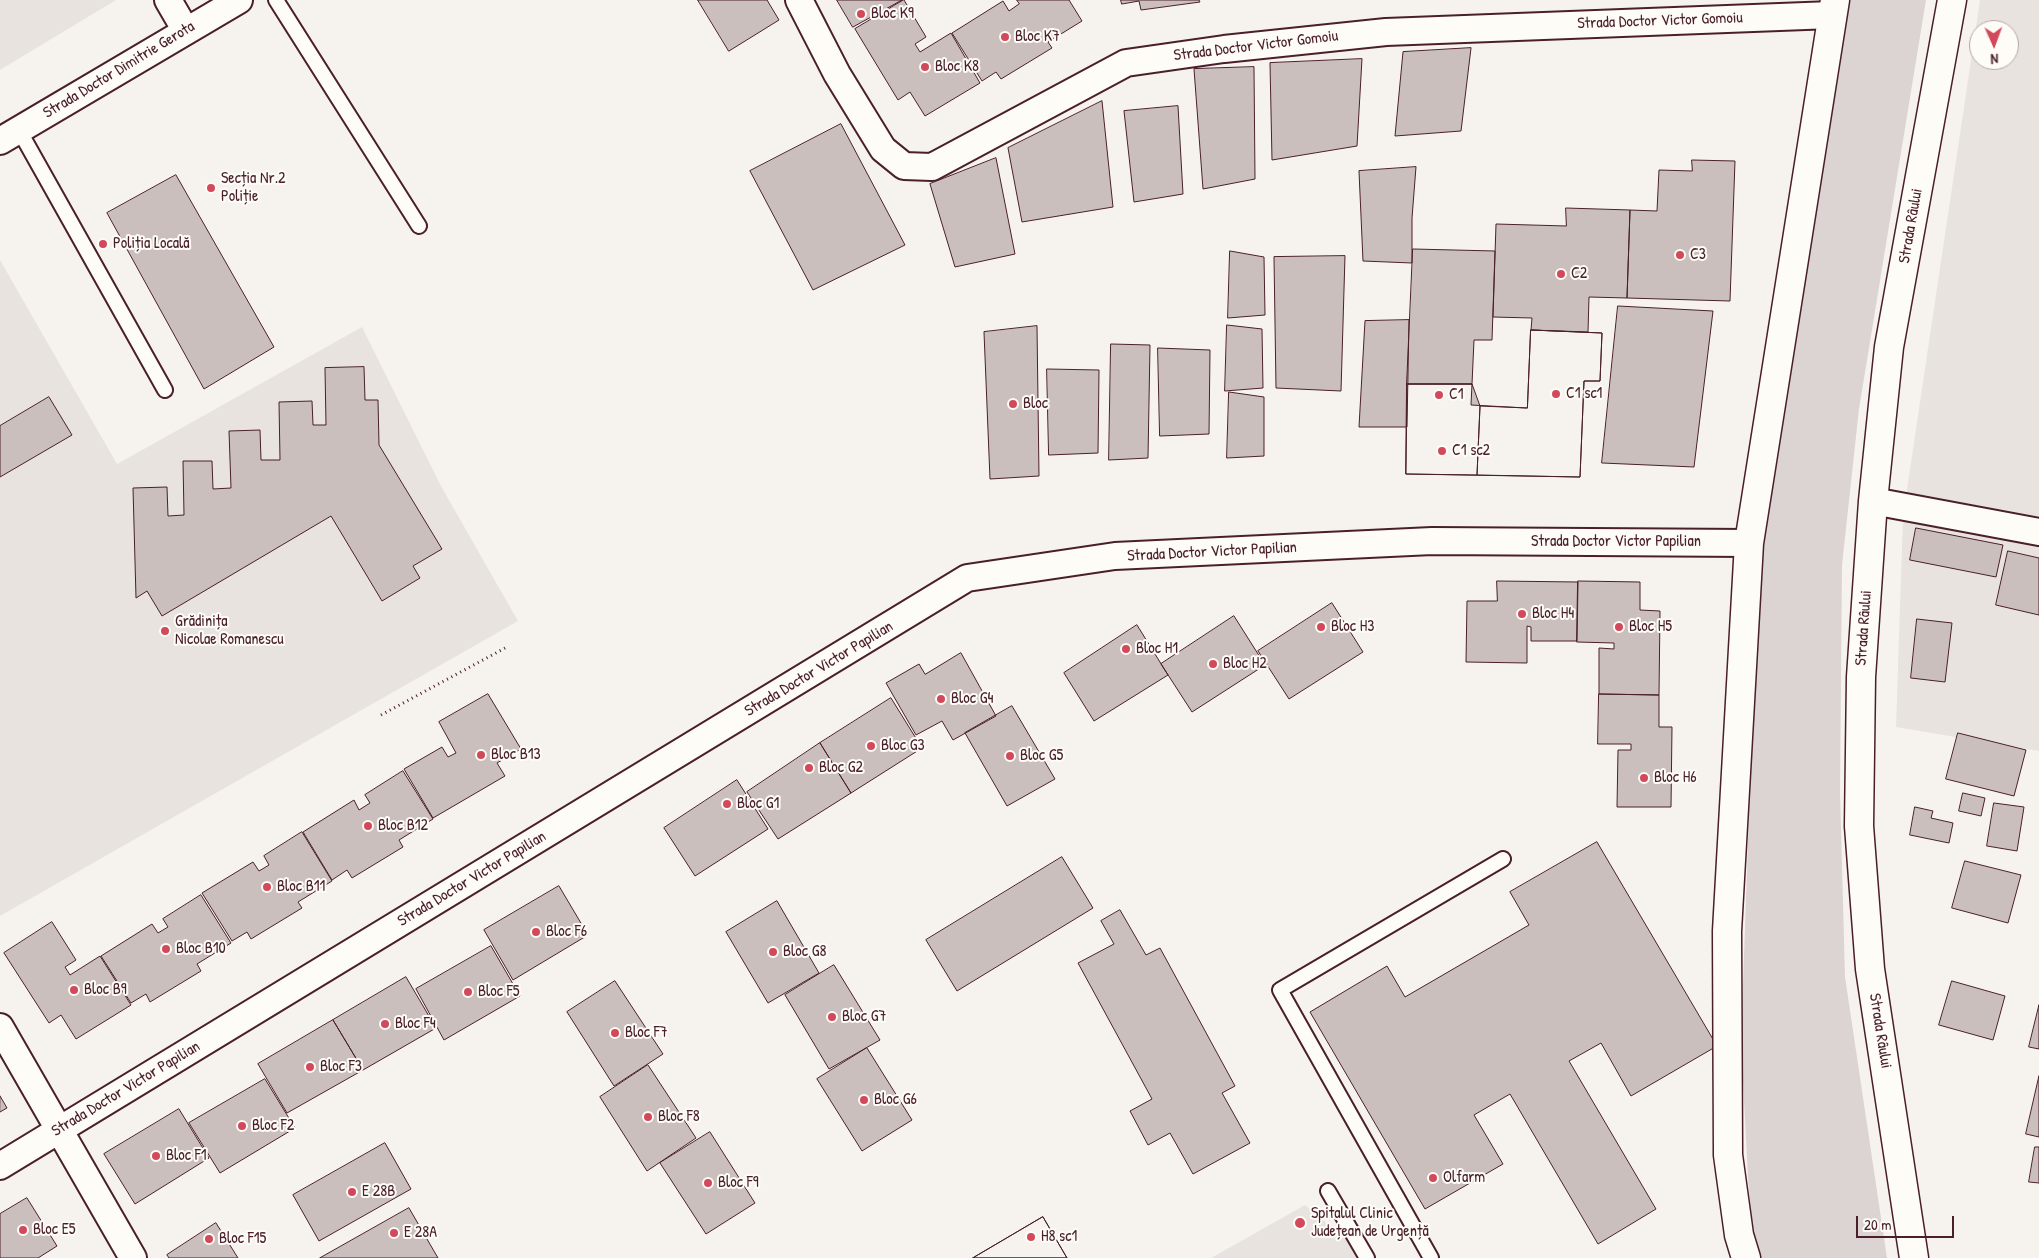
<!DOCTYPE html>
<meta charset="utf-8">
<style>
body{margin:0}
#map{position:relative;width:2039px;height:1258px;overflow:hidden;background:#f6f3ef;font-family:"Patrick Hand",sans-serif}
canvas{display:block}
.north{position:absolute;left:1969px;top:20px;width:50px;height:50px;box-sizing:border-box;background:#fdfcf7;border:1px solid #b5a4a5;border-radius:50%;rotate:178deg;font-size:14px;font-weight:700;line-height:20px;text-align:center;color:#4a1f2b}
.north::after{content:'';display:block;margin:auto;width:18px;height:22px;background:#d1495b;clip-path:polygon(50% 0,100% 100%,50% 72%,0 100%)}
.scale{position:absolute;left:1856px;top:1216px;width:98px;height:22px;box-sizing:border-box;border:2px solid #4a1f2b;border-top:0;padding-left:6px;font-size:15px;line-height:18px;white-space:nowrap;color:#4a1f2b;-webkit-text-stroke:4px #fdfcf7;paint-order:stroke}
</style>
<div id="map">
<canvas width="2039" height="1258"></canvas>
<div class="north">N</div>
<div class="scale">20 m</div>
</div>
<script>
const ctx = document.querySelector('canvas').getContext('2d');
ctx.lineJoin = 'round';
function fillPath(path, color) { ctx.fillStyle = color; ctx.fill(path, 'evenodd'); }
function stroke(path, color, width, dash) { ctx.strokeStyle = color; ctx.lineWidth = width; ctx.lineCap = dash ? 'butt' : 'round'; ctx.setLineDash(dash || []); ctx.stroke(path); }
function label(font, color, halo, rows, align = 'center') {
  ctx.font = font + ' "Patrick Hand",sans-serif'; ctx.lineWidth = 4; ctx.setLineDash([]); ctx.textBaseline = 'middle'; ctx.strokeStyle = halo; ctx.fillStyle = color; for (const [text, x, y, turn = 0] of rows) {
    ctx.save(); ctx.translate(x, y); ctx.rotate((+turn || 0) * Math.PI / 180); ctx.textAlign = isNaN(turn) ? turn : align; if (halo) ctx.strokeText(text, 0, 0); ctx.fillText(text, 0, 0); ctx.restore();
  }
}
const built = new Path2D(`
 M0,0h116l-116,70z
 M1980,0h59v751l-143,-24 7,-211zM1979,30h30v30h-30z
 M0,260l117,204 245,-137 79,159 77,135 -518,295z
 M1305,1205l44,37 9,16h-147z`);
const green = new Path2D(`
 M1850,0h76l-67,409 -17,156 -2,227 5,185 42,281h-128l-6,-18 -5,-63 -7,-134 10,-290 13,-213 62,-411z`);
const building = new Path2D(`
 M698,0h69l12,20 -50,31z
 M837,0h65l-49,27z
 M904,0l22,37 -11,7 5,8 31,-19 29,50 -55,33 -15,-24 -12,8 -43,-71z
 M1017,0h52l13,21 -34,21 4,6 -51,31 -5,-7 -14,9 -30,-48 51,-32 6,10 10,-7z
 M1121,0h78l1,2 -59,8 -2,-9 -17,3z
 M1471,48l-10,83 -66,5 8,-84z
 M1362,59l-5,87 -85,14 -2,-97z
 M1254,67l1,112 -52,10 -9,-120z
 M1102,101l11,106 -91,15 -14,-74z
 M1178,106l5,88 -49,8 -10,-91z
 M841,124l64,121 -92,45 -63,-119z
 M996,158l19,96 -60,13 -25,-83z
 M1692,160l43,1 -5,140 -103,-3 3,-88 27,1 2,-41 33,1z
 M1416,167l-4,51v45l-49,-2 -4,-90z
 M176,175l98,172 -70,42 -97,-176z
 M1566,208l64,2 -3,88 -38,-1 -1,35 -57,-2 1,-12 -39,-1 3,-93 70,2z
 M1413,249l82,2 -3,89h-18l-2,44h-65z
 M1230,251l34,6 1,58 -37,3z
 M1345,256l-4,135 -65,-3 -2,-131z
 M1618,306l95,5 -19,156 -92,-4z
 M1409,320l-2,107h-48l6,-106z
 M1227,325l35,4 1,59 -38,3z
 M1037,326l2,150 -49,3 -6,-147z
 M1531,330l71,3 -2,48h-16l-4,96 -174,-3 1,-90h65l-1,21 56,3z
 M1531,330l71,3 -2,48h-16l-4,96 -103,-2 3,-69 47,2z
 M1111,344l39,1 -2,113 -39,2z
 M1158,348l52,2 -1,84 -49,2z
 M364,367l1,33h13l1,45 63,104 -29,17 7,12 -38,23 -51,-85 -169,100 -15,-25 -11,7 -3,-110 34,-1 1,29 16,-1 -1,-54h29l1,28 18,-1 -2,-57 31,-1 1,30h19l-1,-58 33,-1 1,24h13l-1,-57z
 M1047,369l52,1 -1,83 -49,2z
 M1407,384h65l8,22 -3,69 -71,-1z
 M1229,392l35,5v59l-37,2z
 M49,397l23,38 -72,42v-51z
 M1916,528l87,17 -7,32 -86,-17z
 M2008,551l31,7v57l-43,-10z
 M1497,581l81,1 -1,59h-46v-14l-4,-1v37l-61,-1 1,-61h30z
 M1578,581l62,1v28l20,1 -1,84 -60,-1v-46l15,1v-6l-37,-1z
 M1332,603l31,49 -74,47 -31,-48z
 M1234,616l31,49 -73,47 -31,-48z
 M1917,619l35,4 -7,59 -34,-4z
 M1137,625l31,50 -74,46 -30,-48z
 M961,653l35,63 -43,24 -11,-19 -26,14 -30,-52 33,-19 6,10z
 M488,694l33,55 -24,14 8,13 -72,42 -29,-49 38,-22 6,10 8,-4 -17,-31z
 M1599,694l60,1v32h13l-1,80h-54l1,-57h13v-6h-33z
 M891,698l31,50 -71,45 -31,-50z
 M1012,706l43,73 -48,27 -42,-73z
 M1958,733l68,17 -12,46 -68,-17z
 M820,743l31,50 -73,46 -31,-47z
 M403,771l30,48 -34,21 4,7 -51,31 -5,-8 -15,10 -29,-48 51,-32 5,10 11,-7 -5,-8z
 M737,780l31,49 -73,47 -31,-48z
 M1963,793l22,5 -4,18 -22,-5z
 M1994,803l30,4 -7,44 -30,-5z
 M1915,807l18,4 -2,7 22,5 -4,20 -39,-8z
 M302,832l30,49 -34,21 4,6 -51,31 -4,-7 -15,9 -30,-48 51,-31 6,9 10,-6 -5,-9z
 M1597,842l120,204 -86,50 -30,-53 -32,18 87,148 -58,35 -88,-150 -36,21 29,49 -78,45 -115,-197 77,-46 18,31 124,-72 -19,-33z
 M1062,857l31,51 -136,83 -31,-51z
 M1965,861l56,14 -13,48 -56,-15z
 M559,886l29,49 -75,45 -29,-50z
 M201,895l30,48 -34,21 4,7 -51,31 -4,-8 -15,9 -30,-47 51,-32 6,9 10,-6 -5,-8z
 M777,901l42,72 -51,30 -42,-71z
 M1120,910l26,45 14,-7 75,138 -13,7 28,50 -57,31 -23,-41 -22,12 -18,-34 22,-12 -74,-136 36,-19 -13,-23z
 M52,922l24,38 -11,7 5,8 30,-19 31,49 -55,34 -15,-24 -12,8 -45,-70z
 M491,946l29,50 -76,44 -28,-51z
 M834,965l46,75 -51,29 -44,-74z
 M406,977l30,51 -73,42 -30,-50z
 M615,981l48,73 -49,32 -47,-74z
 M1952,981l53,15 -12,44 -54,-15z
 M2039,1005v44l-10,-2z
 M333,1020l30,50 -76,43 -29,-49z
 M867,1048l45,72 -50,31 -45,-72z
 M648,1065l48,73 -49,33 -47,-74z
 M2039,1076v61l-13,-3z
 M265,1079l30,49 -75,45 -31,-50z
 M0,1096l7,12 -7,4z
 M179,1109l30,49 -74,46 -31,-50z
 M710,1132l45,71 -49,31 -46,-71z
 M385,1143l26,46 -92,52 -26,-46z
 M2035,1147h4v36l-10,-1z
 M27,1198l30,48 -19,12h-38v-44z
 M409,1208l29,50h-118z
 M1043,1217l24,41h-94z
 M1043,1217l24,41h-94z
 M216,1223l22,35h-69l-2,-3z`);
const path = new Path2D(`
 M381,715l126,-68`);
const lane = new Path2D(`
 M276,0l143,226
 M19,130l146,260
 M1328,1191l39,67
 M1431,1258l-151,-268 223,-131`);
const street = new Path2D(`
 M168,0l18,31
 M799,0l38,74 46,75 21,17 28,1 194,-104 98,-14 162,-17 446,-17
 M0,141l239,-141
 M1873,501l166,31
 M0,1027l133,231
 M0,1166l967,-588 148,-22 317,-15 317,2`);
const primary = new Path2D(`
 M1746,1258l-7,-23 -11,-80 -1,-224 22,-388 86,-543
 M1914,1258l-44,-289 -11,-143 2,-149 12,-176 16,-154 63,-347`);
const markers = [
 [861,14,5,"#d1495b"],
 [1005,37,5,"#d1495b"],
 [925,67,5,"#d1495b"],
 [211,188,5,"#d1495b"],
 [103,244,5,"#d1495b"],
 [1680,255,5,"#d1495b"],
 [1561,274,5,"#d1495b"],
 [1556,394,5,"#d1495b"],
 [1439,395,5,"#d1495b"],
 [1013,404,5,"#d1495b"],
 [1442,451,5,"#d1495b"],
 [1522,614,5,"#d1495b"],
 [1321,627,5,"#d1495b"],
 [1619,627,5,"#d1495b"],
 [165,631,5,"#d1495b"],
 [1126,649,5,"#d1495b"],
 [1213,664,5,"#d1495b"],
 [941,699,5,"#d1495b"],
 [871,746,5,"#d1495b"],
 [481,755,5,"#d1495b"],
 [1010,756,5,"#d1495b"],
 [809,768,5,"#d1495b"],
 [1644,778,5,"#d1495b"],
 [727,804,5,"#d1495b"],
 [368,826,5,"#d1495b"],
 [267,887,5,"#d1495b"],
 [536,932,5,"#d1495b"],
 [166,949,5,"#d1495b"],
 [773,952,5,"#d1495b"],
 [74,990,5,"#d1495b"],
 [468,992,5,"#d1495b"],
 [832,1017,5,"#d1495b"],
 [385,1024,5,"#d1495b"],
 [615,1033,5,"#d1495b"],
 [310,1067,5,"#d1495b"],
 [864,1100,5,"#d1495b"],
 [648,1117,5,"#d1495b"],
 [242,1126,5,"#d1495b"],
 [156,1156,5,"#d1495b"],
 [1433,1178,5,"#d1495b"],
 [708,1183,5,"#d1495b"],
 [352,1192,5,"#d1495b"],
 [1300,1223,6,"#d1495b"],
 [23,1230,5,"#d1495b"],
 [394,1233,5,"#d1495b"],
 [1031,1237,5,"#d1495b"],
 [209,1239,5,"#d1495b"]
];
const poiNames = [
 ["Bloc K9",871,14],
 ["Bloc K7",1015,37],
 ["Bloc K8",935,67],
 ["Secția Nr.2",221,179],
 ["Poliție",221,197],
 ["Poliția Locală",113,244],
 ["C3",1690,255],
 ["C2",1571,274],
 ["C1 sc1",1566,394],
 ["C1",1449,395],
 ["Bloc",1023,404],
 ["C1 sc2",1452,451],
 ["Bloc H4",1532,614],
 ["Grădinița",175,622],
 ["Nicolae Romanescu",175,640],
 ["Bloc H3",1331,627],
 ["Bloc H5",1629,627],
 ["Bloc H1",1136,649],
 ["Bloc H2",1223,664],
 ["Bloc G4",951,699],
 ["Bloc G3",881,746],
 ["Bloc B13",491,755],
 ["Bloc G5",1020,756],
 ["Bloc G2",819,768],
 ["Bloc H6",1654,778],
 ["Bloc G1",737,804],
 ["Bloc B12",378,826],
 ["Bloc B11",277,887],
 ["Bloc F6",546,932],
 ["Bloc B10",176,949],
 ["Bloc G8",783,952],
 ["Bloc B9",84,990],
 ["Bloc F5",478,992],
 ["Bloc G7",842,1017],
 ["Bloc F4",395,1024],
 ["Bloc F7",625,1033],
 ["Bloc F3",320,1067],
 ["Bloc G6",874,1100],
 ["Bloc F8",658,1117],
 ["Bloc F2",252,1126],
 ["Bloc F1",166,1156],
 ["Olfarm",1443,1178],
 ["Bloc F9",718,1183],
 ["E 28B",362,1192],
 ["Spitalul Clinic",1311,1214],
 ["Județean de Urgență",1311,1232],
 ["Bloc E5",33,1230],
 ["E 28A",404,1233],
 ["H8 sc1",1041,1237],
 ["Bloc F15",219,1239]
];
const streetNames = [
 ["Strada Doctor Victor Gomoiu",1660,21,-2],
 ["Strada Doctor Victor Gomoiu",1256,46,-7],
 ["Strada Doctor Dimitrie Gerota",119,70,-31],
 ["Strada Râului",1911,226,-80],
 ["Strada Doctor Victor Papilian",1616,542],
 ["Strada Doctor Victor Papilian",1212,552,-3],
 ["Strada Râului",1864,628,-86],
 ["Strada Doctor Victor Papilian",819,669,-31],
 ["Strada Doctor Victor Papilian",472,879,-31],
 ["Strada Râului",1880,1031,81],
 ["Strada Doctor Victor Papilian",126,1089,-31]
];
fillPath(built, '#e9e3e0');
fillPath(green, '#dcd4d2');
fillPath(building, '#cbbfbe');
stroke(building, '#4a1f2b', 1);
stroke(lane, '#4a1f2b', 18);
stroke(street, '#4a1f2b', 30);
stroke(primary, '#4a1f2b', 31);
stroke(path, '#4a1f2b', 3, [1, 4]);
stroke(lane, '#fdfcf7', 14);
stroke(street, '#fdfcf7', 26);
stroke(primary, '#fdfcf7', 28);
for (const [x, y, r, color] of markers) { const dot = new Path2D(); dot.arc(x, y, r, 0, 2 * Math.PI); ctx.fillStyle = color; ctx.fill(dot); stroke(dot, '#fdfcf7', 2); }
label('16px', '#4a1f2b', '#fdfcf7', poiNames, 'left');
label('16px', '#4a1f2b', '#fdfcf7', streetNames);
</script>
